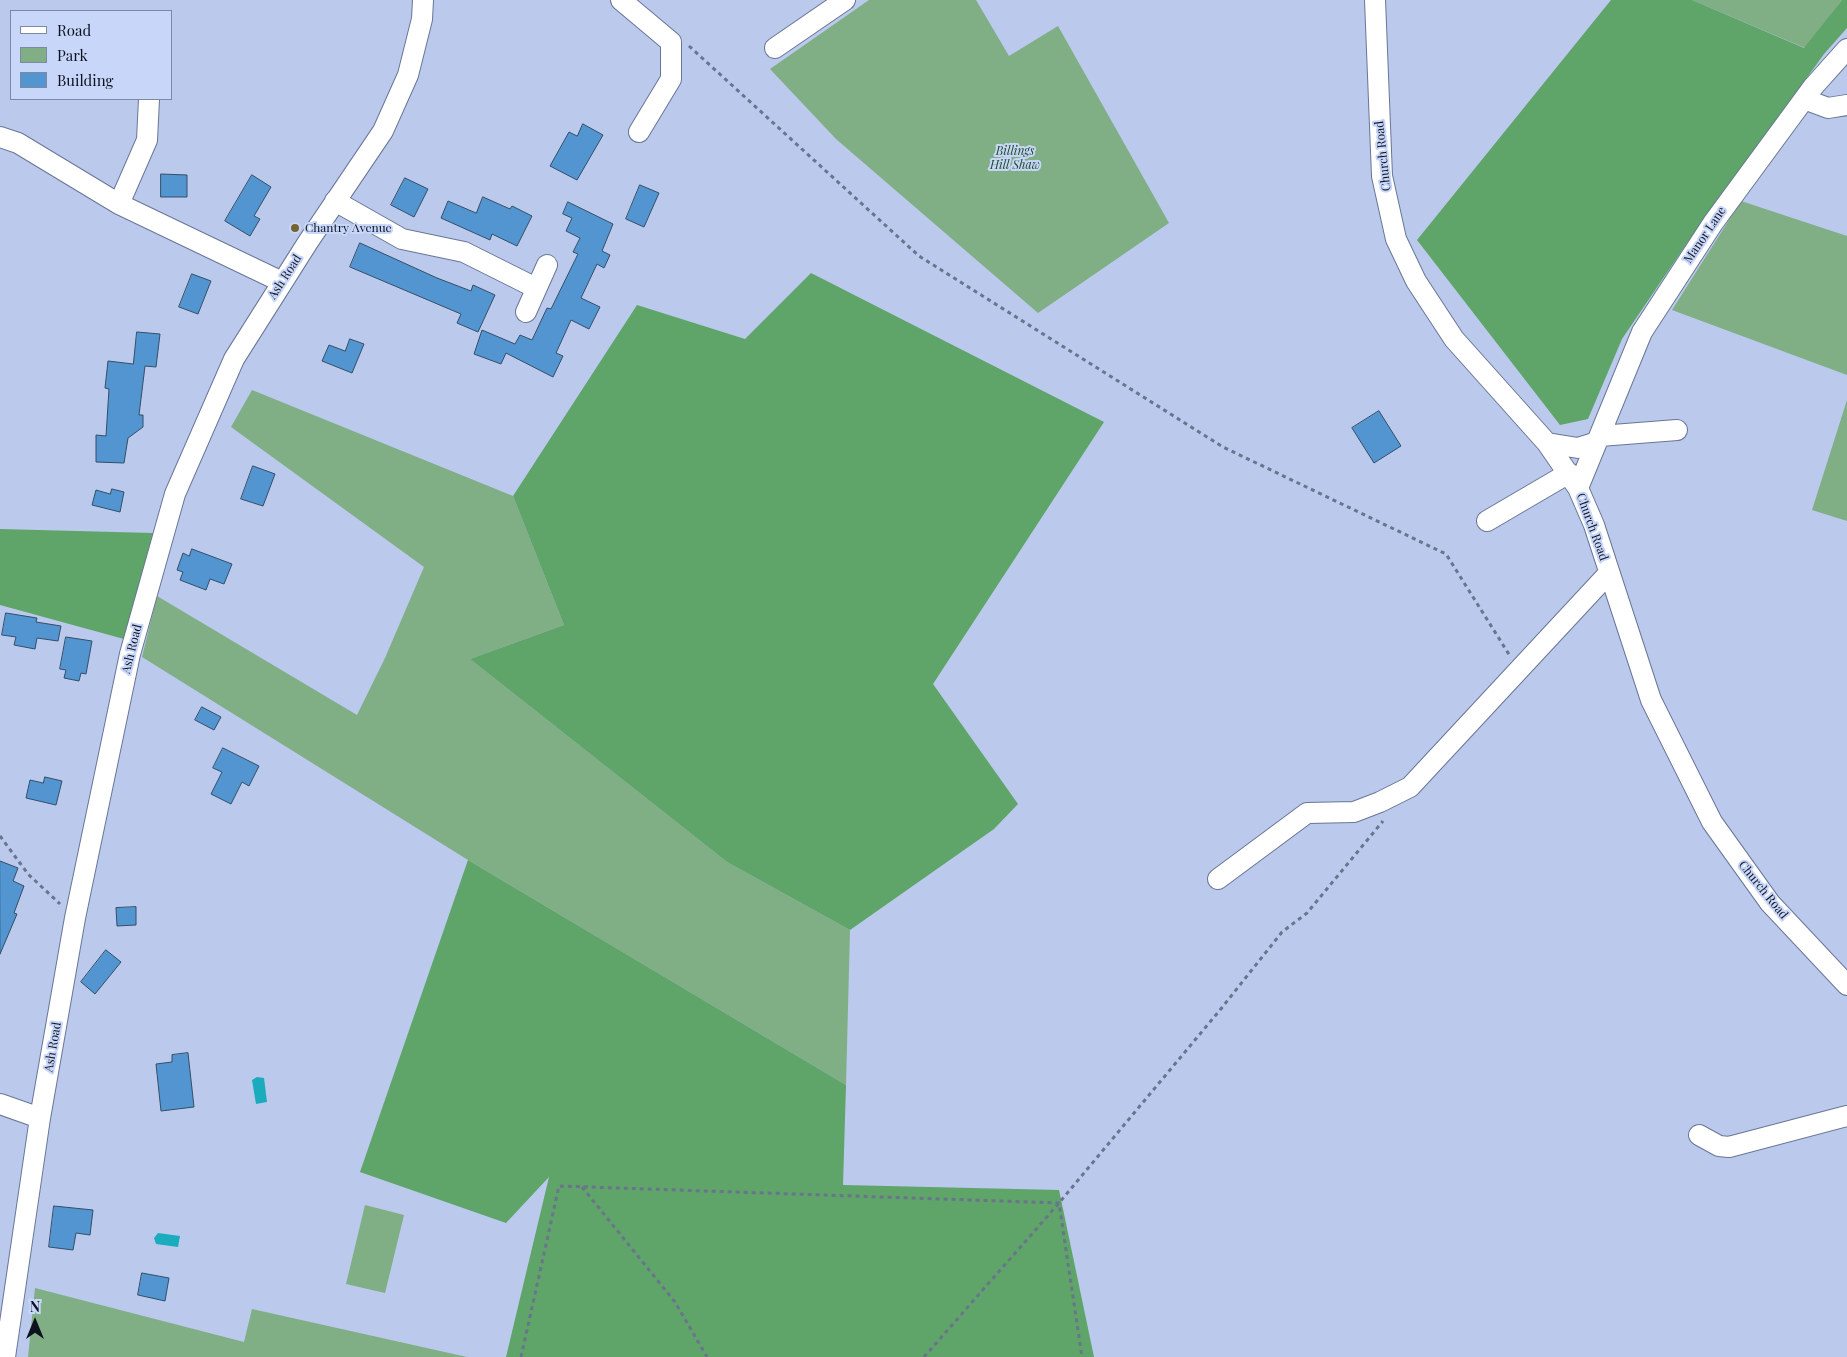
<!DOCTYPE html>
<style>
body{margin:0}
#map{position:relative;width:1847px;height:1357px;overflow:hidden;background:#bac9ec;font-family:"Playfair Display",serif}
canvas{display:block}
.legend{position:absolute;left:10px;top:10px;width:162px;height:90px;box-sizing:border-box;background:#c7d6f9;border:1px solid #7d88a1;margin:0;padding:6px 9px;list-style:none;font-size:15px;color:#0d121e}
.legend li{display:flex;align-items:center;gap:10px;height:25px}
.legend b{width:25px;border:1px solid #7d88a1}
.north{position:absolute;left:10px;top:1297px;width:50px;height:50px;-webkit-text-stroke:4px #c7d6f9;paint-order:stroke;rotate:0deg;font-size:14px;font-weight:700;line-height:20px;text-align:center;color:#0d121e}
.north::after{content:'';display:block;margin:auto;width:18px;height:22px;background:#0d121e;clip-path:polygon(50% 0,100% 100%,50% 72%,0 100%)}
</style>
<div id="map">
<canvas width="1847" height="1357"></canvas>
<ul class="legend">
<li><b style="height:6px;background:#fff"></b>Road</li>
<li><b style="height:14px;background:#80ae85"></b>Park</li>
<li><b style="height:14px;background:#5295d0"></b>Building</li>
</ul>
<div class="north">N</div>
</div>
<script>
const ctx = document.querySelector('canvas').getContext('2d');
ctx.lineJoin = 'round';
function fillPath(path, color) { ctx.fillStyle = color; ctx.fill(path, 'evenodd'); }
function stroke(path, color, width, dash) { ctx.strokeStyle = color; ctx.lineWidth = width; ctx.lineCap = dash ? 'butt' : 'round'; ctx.setLineDash(dash || []); ctx.stroke(path); }
function label(font, color, halo, rows, align = 'center') {
  ctx.font = font + ' "Playfair Display",serif'; ctx.lineWidth = 4; ctx.setLineDash([]); ctx.textBaseline = 'middle'; ctx.strokeStyle = halo; ctx.fillStyle = color; for (const [text, x, y, turn = 0] of rows) {
    ctx.save(); ctx.translate(x, y); ctx.rotate((+turn || 0) * Math.PI / 180); ctx.textAlign = isNaN(turn) ? turn : align; if (halo) ctx.strokeText(text, 0, 0); ctx.fillText(text, 0, 0); ctx.restore();
  }
}
const green = new Path2D(`
 M869,0h107l33,56 49,-30 111,197 -131,90 -202,-174 -66,-70z
 M1692,0h150l-37,48z
 M1741,201l106,35v139l-175,-65z
 M252,390l261,106 51,129 -94,34 257,203 123,68 -4,155 -378,-225 -326,-203 15,-61 200,119 28,-57 39,-91 -193,-140z
 M1847,400v121l-35,-11z
 M365,1205l39,10 -19,78 -39,-9z
 M35,1288l209,54 8,-33 215,48h-439z`);
const forest = new Path2D(`
 M1611,0h81l112,48 38,-48h5v28l-23,26 -139,192 -63,93 -34,80 -28,6 -143,-185z
 M811,273l293,149 -171,262 85,120 -24,25 -144,101 -123,-68 -257,-203 94,-34 -51,-129 124,-191 108,34z
 M0,529l153,4 -29,106 -124,-34z
 M468,860l378,225 -3,100 216,5 35,167h-588l43,-180 -43,46 -146,-51z`);
const water = new Path2D(`
 M257,1077l7,1 3,24 -11,2 -4,-24z
 M158,1233l22,3 -2,11 -22,-3 -2,-6z`);
const building = new Path2D(`
 M583,124l20,11 -26,45 -27,-14 19,-34 8,4z
 M161,174l26,1v22h-26z
 M252,175l19,12 -17,29 6,3 -10,17 -25,-15z
 M405,178l23,11 -14,28 -23,-12z
 M640,185l19,8 -15,34 -18,-8z
 M483,197l27,12 2,-3 20,10 -15,30 -25,-12 -2,6 -49,-22 7,-17 28,12z
 M568,202l45,22 -11,27 8,4 -6,13 -7,-4 -16,34 19,9 -11,22 -18,-9 -15,33 7,3 -10,21 -47,-24 -5,11 -27,-10 8,-24 33,14 5,-9 12,5 15,-32 4,1 27,-55 -5,-2 7,-14 -14,-7 6,-13 -9,-4z
 M360,243l77,35 34,13 2,-6 22,10 -17,37 -21,-9 4,-9 -111,-47z
 M192,274l19,7 -13,33 -19,-7z
 M137,332l23,2 -4,33 -11,-1 -6,49h4v12l-15,11 -4,25 -28,-1v-27l10,1 3,-47 -4,-1 3,-27 25,3z
 M350,339l14,5 -12,29 -30,-12 7,-16 16,6z
 M1379,411l22,35 -27,17 -22,-35z
 M253,466l22,8 -12,32 -22,-7z
 M112,489l12,3 -4,20 -28,-7 4,-15 14,4z
 M192,549l40,15 -8,20 -14,-5 -4,11 -26,-10 3,-8 -6,-2 6,-17 6,3z
 M6,613l31,5 -1,4 25,4 -3,15 -21,-3 -2,11 -21,-4 2,-8 -14,-2z
 M66,637l26,4 -6,33 -5,-1 -2,8 -15,-3 2,-8 -6,-1z
 M202,707l19,10 -7,13 -19,-10z
 M223,748l36,18 -10,20 -7,-4 -11,22 -20,-10 11,-22 -9,-4z
 M45,777l17,4 -6,24 -30,-7 4,-18 13,3z
 M0,861l18,7 -5,13 11,5 -10,27 3,1 -17,40z
 M136,907v18l-19,1 -1,-18z
 M106,950l15,12 -26,32 -14,-12z
 M188,1053l6,54 -33,4 -5,-47 16,-2v-7z
 M54,1206l39,4 -3,25 -14,-2 -3,17 -24,-3z
 M142,1273l27,5 -4,23 -27,-6z`);
const path = new Path2D(`
 M689,46l230,210 304,191 223,107 64,102
 M0,836l28,38 32,30
 M582,1187l93,115 32,55
 M521,1357l38,-171 500,17 23,154
 M924,1357l135,-154 161,-193 62,-78 25,-19 76,-92`);
const minor = new Path2D(`
 M621,0l50,42v37l-32,53
 M1375,0l7,176 14,63 20,42 38,58 93,104 31,45 16,37 57,175 61,122 58,81 77,82
 M775,48l70,-48
 M1804,99l24,9 19,-3
 M0,137l18,6 101,61 163,78
 M335,201l67,38 62,13 72,36
 M119,204l28,-64 2,-41
 M526,312l21,-47
 M1600,436l77,-6
 M1547,443l31,5 19,-6
 M1578,488l64,-156 71,-109 100,-136 34,-38
 M1487,521l82,-48
 M1218,879l89,-66 47,-1 26,-10 30,-15 199,-214
 M0,1104l40,14
 M1699,1135l20,11 10,1 118,-31
 M5,1357l35,-239 35,-200 55,-264 45,-160 59,-135 74,-117 75,-111 25,-56 14,-56 1,-19`);
const markers = [
 [295,228,5,"#776332"]
];
const parkNames = [
 ["Billings",1015,151],
 ["Hill Shaw",1015,165]
];
const streetNames = [
 ["Church Road",1383,156,-96],
 ["Manor Lane",1705,235,-56],
 ["Ash Road",285,277,-57],
 ["Church Road",1592,527,70],
 ["Ash Road",132,649,-76],
 ["Church Road",1763,890,51],
 ["Ash Road",53,1047,-80]
];
const poiNames = [
 ["Chantry Avenue",305,228]
];
fillPath(green, '#80ae85');
fillPath(forest, '#5fa468');
fillPath(water, '#1aacbc');
fillPath(building, '#5295d0');
stroke(building, '#344e66', 1);
stroke(minor, '#697696', 22);
stroke(path, '#6a748d', 3, [4, 4]);
stroke(minor, '#fff', 20);
for (const [x, y, r, color] of markers) { const dot = new Path2D(); dot.arc(x, y, r, 0, 2 * Math.PI); ctx.fillStyle = color; ctx.fill(dot); stroke(dot, '#c7d6f9', 2); }
label('italic 12px', '#1c4d25', '#c7d6f9', parkNames);
label('12px', '#0d121e', '#c7d6f9', streetNames);
label('12px', '#0d121e', '#c7d6f9', poiNames, 'left');
</script>
